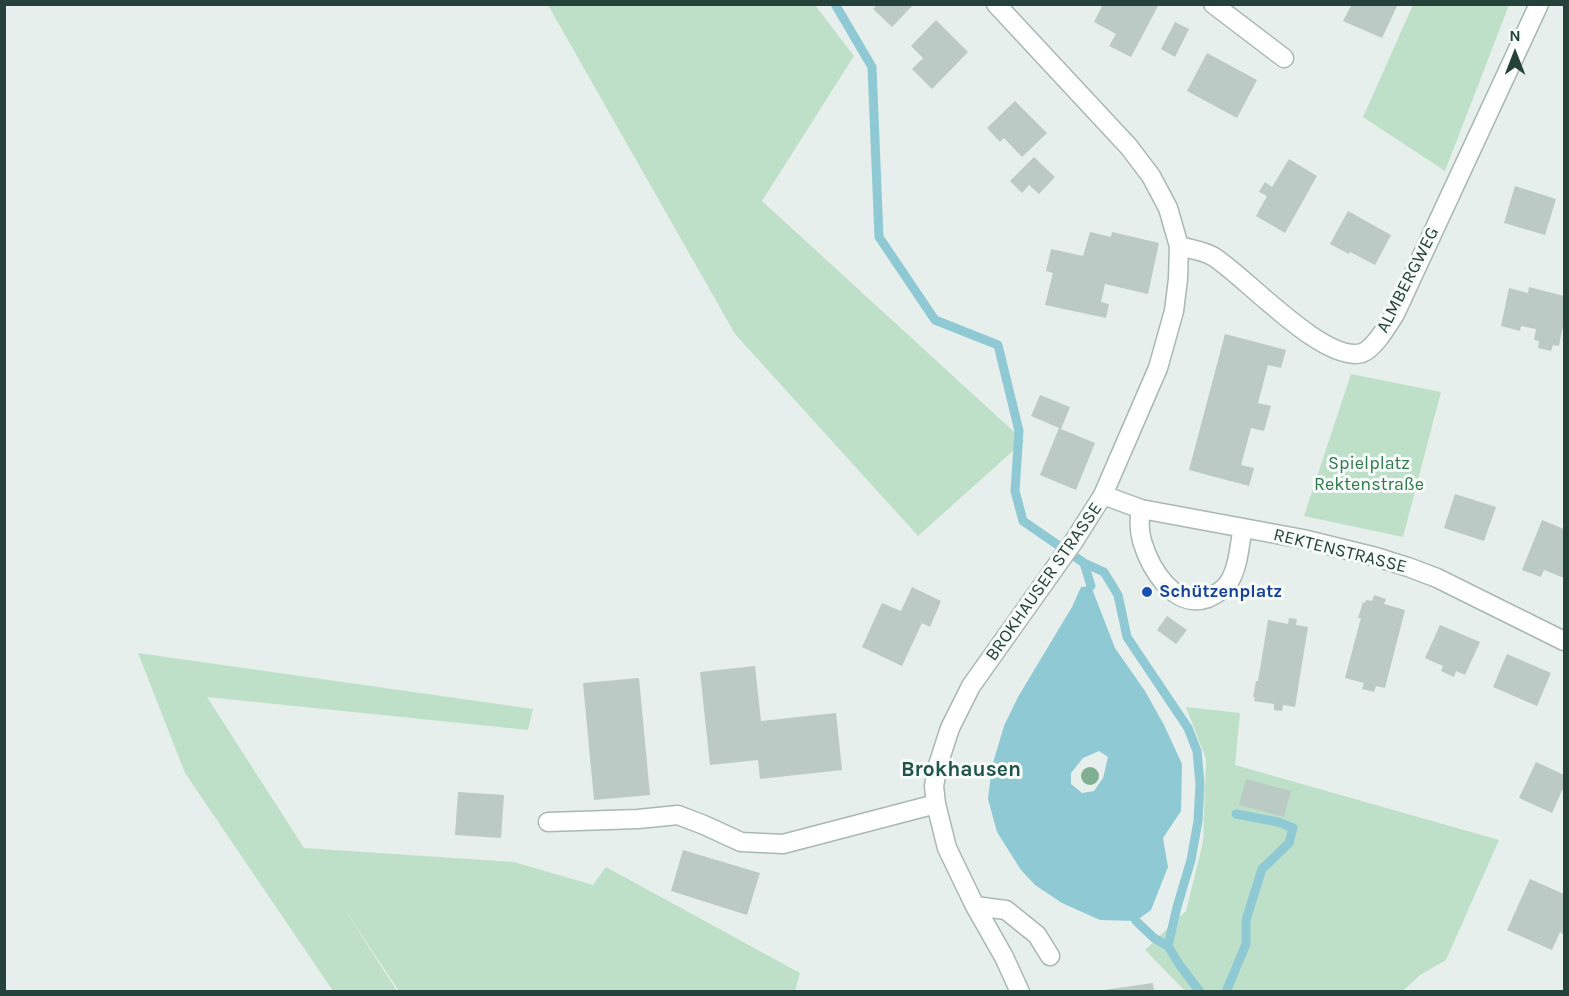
<!DOCTYPE html>
<meta charset="utf-8">
<style>
body{margin:0}
#map{position:relative;width:1569px;height:996px;overflow:hidden;background:#e6efeb;font-family:Karla,sans-serif}
canvas{display:block}
.frame{position:absolute;inset:0;border:6px solid #24423a;pointer-events:none}
.north{position:absolute;left:1485px;top:24px;width:60px;height:60px;-webkit-text-stroke:4px #f7fbf9;paint-order:stroke;rotate:0deg;font-size:16px;font-weight:700;line-height:24px;text-align:center;color:#24423a}
.north::after{content:'';display:block;margin:auto;width:21px;height:27px;background:#24423a;clip-path:polygon(50% 0,100% 100%,50% 72%,0 100%)}
</style>
<div id="map">
<canvas width="1569" height="996"></canvas>
<div class="frame"></div>
<div class="north">N</div>
</div>
<script>
const ctx = document.querySelector('canvas').getContext('2d');
ctx.lineJoin = 'round';
function fillPath(path, color) { ctx.fillStyle = color; ctx.fill(path, 'evenodd'); }
function stroke(path, color, width, dash) { ctx.strokeStyle = color; ctx.lineWidth = width; ctx.lineCap = dash ? 'butt' : 'round'; ctx.setLineDash(dash || []); ctx.stroke(path); }
function label(font, color, halo, rows, align = 'center') {
  ctx.font = font + ' Karla,sans-serif'; ctx.lineWidth = 6; ctx.setLineDash([]); ctx.textBaseline = 'middle'; ctx.strokeStyle = halo; ctx.fillStyle = color; for (const [text, x, y, turn = 0] of rows) {
    ctx.save(); ctx.translate(x, y); ctx.rotate((+turn || 0) * Math.PI / 180); ctx.textAlign = isNaN(turn) ? turn : align; if (halo) ctx.strokeText(text, 0, 0); ctx.fillText(text, 0, 0); ctx.restore();
  }
}
const green = new Path2D(`
 M548,5h267l39,51 -92,145 262,240 -106,95 -183,-202z
 M1413,5h96l-64,166 -82,-54z
 M1351,374l90,18 -38,145 -99,-21z
 M138,653l395,56 -5,21 -321,-33 97,151 210,14 79,23 13,-18 194,106 -5,18h-396l-56,-84 54,84h-64l-148,-218z
 M1186,707l54,6 -5,52 264,75 -53,120 -26,15 -17,16h-218l-40,-41 41,-39 17,-69 3,-83z`);
const water = new Path2D(`
 M1091,586l24,62 30,43 19,34 18,39 -1,47 -18,27 5,29 -17,43 -15,11 -36,-1 -38,-17 -27,-18 -14,-15 -24,-38 -9,-33 4,-33 12,-40 14,-29 54,-90 9,-20zM1099,751l9,6 -5,21 -9,13 -12,2 -11,-9v-11l12,-15z`);
const stream = new Path2D(`
 M835,4l37,63 7,170 56,83 63,25 21,86 -4,60 8,30 61,42 7,23
 M1084,563l20,9 14,23 9,42 61,91 9,23 3,33 -2,37 -7,39 -14,47 -9,39
 M1136,921l18,17 14,8 11,18 21,28
 M1226,992l20,-48v-24l16,-51 27,-26 4,-15 -15,-6 -42,-8`);
const building = new Path2D(`
 M878,4h36l-22,23 -19,-18z
 M1103,4h53l2,2 -27,51 -22,-11 7,-12 -22,-12z
 M1352,4h46l-16,34 -39,-17z
 M936,20l32,32 -36,37 -20,-20 11,-11 -12,-12z
 M1175,22l14,7 -14,28 -14,-8z
 M1207,53l50,27 -20,38 -50,-27z
 M1015,101l32,32 -25,24 -18,-19 -4,4 -13,-14z
 M1034,157l21,20 -16,17 -10,-9 -7,8 -12,-12z
 M1289,159l28,17 -32,57 -29,-17 11,-20 -8,-4 6,-10 7,5z
 M1515,186l41,13 -11,36 -41,-12z
 M1348,211l43,24 -16,30 -25,-13 -1,2 -19,-10z
 M1090,232l21,5 1,-5 47,11 -11,51 -43,-10 -4,18 8,2 -3,14 -61,-13 8,-32 -7,-2 5,-22 32,7z
 M1529,287l35,9v25l-5,25 -6,-1 -2,6 -13,-3 1,-7 -5,-1 2,-11 -15,-3 -1,5 -19,-5 8,-38 19,5z
 M1225,334l61,16 -5,18 -13,-3 -10,38 13,3 -7,25 -13,-3 -10,37 13,3 -5,18 -60,-16z
 M1040,395l30,12 -9,22 34,14 -19,47 -36,-15 19,-47 -28,-12z
 M1455,494l41,13 -12,34 -40,-13z
 M1542,520l22,9v49l-20,-8 -3,7 -19,-7z
 M912,587l29,14 -11,26 -8,-4 -20,43 -40,-19 20,-44 19,8z
 M1374,595l12,4 -2,5 21,6 -20,78 -9,-2 -2,6 -12,-3 2,-6 -19,-5 16,-60h-3l5,-16 2,1 1,-3 6,1z
 M1167,616l20,14 -11,14 -19,-14z
 M1289,618l8,1 -1,6 12,2 -13,80 -12,-2 -1,6 -8,-1v-6l-20,-3 1,-4h-2l3,-16h2l10,-61 20,4z
 M1440,625l40,17 -15,33 -9,-4 -2,6 -13,-6 2,-5 -18,-8z
 M1507,654l44,19 -14,33 -44,-19z
 M755,666l6,55 75,-8 6,57 -82,9 -2,-19 -48,5 -10,-93z
 M639,678l11,117 -56,5 -11,-117z
 M1536,762l28,13v11l-12,27 -33,-15z
 M1246,779l45,12 -7,26 -45,-12z
 M458,792l46,3 -3,43 -46,-3z
 M683,850l77,23 -13,42 -76,-24z
 M1530,879l34,15v37l-1,3 -3,-2 -8,18 -45,-20z
 M1153,983l1,9h-50v-2z`);
const minor = new Path2D(`
 M996,4l133,143 22,29 17,32 11,38 -1,33 -4,32 -16,57 -55,127 -29,46 -103,145 -21,42 -12,37 -4,21 2,18 11,44 28,58 29,51 16,35
 M1213,4l71,54
 M1179,246c11,3 26,5 35,11 33,21 110,107 148,96 12,-4 26,-28 33,-39l144,-310
 M1103,495l38,14 162,30 73,18 32,10 29,11 127,63
 M1141,509c-2,10 -2,21 1,32 8,27 32,69 66,57 9,-4 16,-8 21,-16 10,-16 10,-37 14,-54
 M548,822l90,-3 40,-4 26,10 37,17 42,2 153,-40
 M975,906l31,4 31,25 13,21`);
const trees = [
 [1090,776]
];
const markers = [
 [1147,592,6,"#1a4fb4"]
];
const streetNames = [
 ["ALMBERGWEG",1408,280,-63],
 ["REKTENSTRASSE",1340,551,14],
 ["BROKHAUSER STRASSE",1044,582,-55]
];
const parkNames = [
 ["Spielplatz",1369,464],
 ["Rektenstraße",1369,485]
];
const transitNames = [
 ["Schützenplatz",1159,592]
];
const quarterNames = [
 ["Brokhausen",961,770]
];
fillPath(green, '#bfe0c8');
fillPath(water, '#8ec9d4');
stroke(stream, '#8ec9d4', 9);
fillPath(building, '#bbcac4');
stroke(minor, '#a8b8b2', 21);
stroke(minor, '#fff', 18);
ctx.fillStyle = '#80af93';
for (const [x, y] of trees) { ctx.beginPath(); ctx.arc(x, y, 9, 0, 2 * Math.PI); ctx.fill(); }
for (const [x, y, r, color] of markers) { const dot = new Path2D(); dot.arc(x, y, r, 0, 2 * Math.PI); ctx.fillStyle = color; ctx.fill(dot); stroke(dot, '#f7fbf9', 2); }
label('18px', '#24423a', '#f7fbf9', streetNames);
label('18px', '#2d7a4b', '#f7fbf9', parkNames);
label('bold 18px', '#164399', '#f7fbf9', transitNames, 'left');
label('bold 21px', '#1f5548', '#f7fbf9', quarterNames);
</script>
